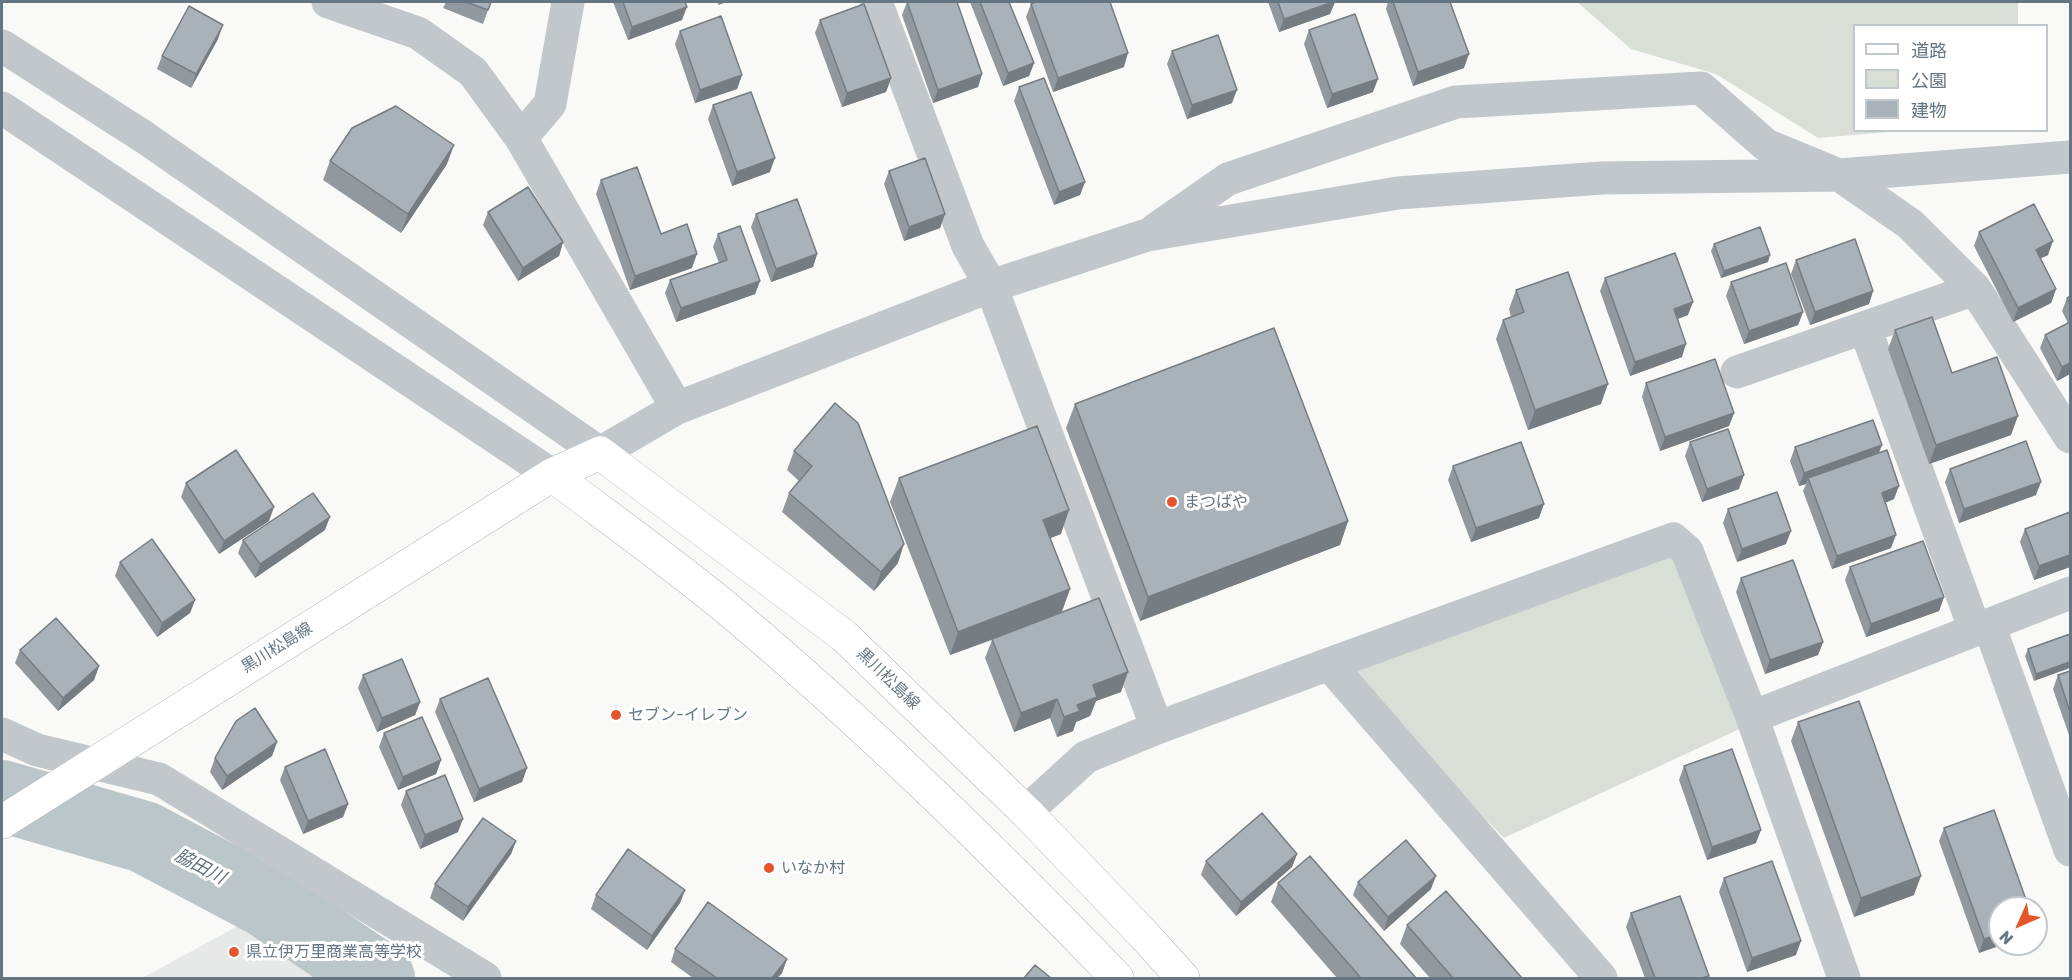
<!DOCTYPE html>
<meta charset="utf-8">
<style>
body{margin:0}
#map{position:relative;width:2072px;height:980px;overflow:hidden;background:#f9f9f7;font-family:Rubik,"Noto Sans JP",sans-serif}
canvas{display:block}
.frame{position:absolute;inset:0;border:3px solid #647583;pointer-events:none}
.legend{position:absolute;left:1853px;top:24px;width:195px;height:108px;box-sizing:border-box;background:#fff;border:2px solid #c1c8cd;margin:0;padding:8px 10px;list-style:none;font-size:18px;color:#647583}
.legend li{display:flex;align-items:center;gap:12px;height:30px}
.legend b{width:30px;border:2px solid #c1c8cd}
.north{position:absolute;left:1988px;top:896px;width:60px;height:60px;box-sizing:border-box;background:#fff;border:2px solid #c1c8cd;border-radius:50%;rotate:225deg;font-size:16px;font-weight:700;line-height:24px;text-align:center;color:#647583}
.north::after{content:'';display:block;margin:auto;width:21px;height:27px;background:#e7552a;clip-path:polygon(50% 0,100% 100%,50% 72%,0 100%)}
</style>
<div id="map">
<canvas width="2072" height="980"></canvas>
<div class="frame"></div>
<ul class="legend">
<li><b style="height:8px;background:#fff"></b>道路</li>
<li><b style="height:16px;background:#d9ded6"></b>公園</li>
<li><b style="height:16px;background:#a9b2b9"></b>建物</li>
</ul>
<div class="north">N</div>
</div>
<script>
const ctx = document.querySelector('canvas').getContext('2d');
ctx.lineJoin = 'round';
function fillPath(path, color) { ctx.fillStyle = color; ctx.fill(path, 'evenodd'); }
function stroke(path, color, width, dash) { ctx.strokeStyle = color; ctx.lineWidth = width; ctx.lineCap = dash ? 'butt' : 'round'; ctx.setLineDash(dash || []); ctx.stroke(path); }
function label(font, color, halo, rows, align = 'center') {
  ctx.font = font + ' Rubik,"Noto Sans JP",sans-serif'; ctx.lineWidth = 6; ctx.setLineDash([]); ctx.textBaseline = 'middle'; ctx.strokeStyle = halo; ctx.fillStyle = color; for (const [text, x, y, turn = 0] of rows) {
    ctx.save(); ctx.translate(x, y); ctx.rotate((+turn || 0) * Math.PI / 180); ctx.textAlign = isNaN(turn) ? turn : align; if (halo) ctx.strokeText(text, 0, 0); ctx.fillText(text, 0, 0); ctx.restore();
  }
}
const built = new Path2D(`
 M238,926l82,52h-178z`);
const green = new Path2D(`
 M1577,2h441v23l-164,1v104l44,1 -80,7 -102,-64 -85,-25z
 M1672,554l72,173 -240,111 -49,-51 -101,-116z`);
const river = new Path2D(`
 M2,796l142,41 121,64 114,77`);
const minor = new Path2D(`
 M328,2l90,31 55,39 48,66 156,270
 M876,2l92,244 23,40 166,442 -71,29 -60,55
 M2,46l142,91 456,316 77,-45 314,-122 156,-51 251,-42 204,-15 237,-3 231,-18
 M2,108l550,367
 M521,138l29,-34 18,-102
 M1156,229l72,-50 228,-77 245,-14 65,57 73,30 71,49 65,65 95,148
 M1865,328l110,302
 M1737,372l238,-83
 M1989,625l81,225
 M1329,664l344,-125 14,12 65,166 92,261
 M1752,717l318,-124
 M1157,728l172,-64 272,314
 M2,734l35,16 122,29 326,199`);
const major = new Path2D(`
 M552,475c61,46 126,92 184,141 134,113 260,236 381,362
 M2,822l550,-347 48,-22 244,183 182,176 118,123 39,43`);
const wall = new Path2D(`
 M446,2h45l-8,22 -40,-16z
 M613,2h72l-3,18 -54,20z
 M907,2l75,72 -4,13 -45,16 -31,-88z
 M970,2h39l25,61 -5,13 -26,10z
 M1268,2h67l-5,12 -51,18z
 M1388,2h62l14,66 -51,18 -27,-77z
 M1031,4l93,63 -71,25 -27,-75z
 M820,20l71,58 -5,14 -44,15 -27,-74z
 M1309,30l64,62 -46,16 -23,-64z
 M680,31l62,44 -5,14 -42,14 -20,-59z
 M218,39l-27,49 -34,-19 5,-13z
 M1172,51l60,52 -45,16 -20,-55z
 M1019,87l66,95 -5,13 -26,10 -40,-104z
 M713,105l57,67 -38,14 -24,-67z
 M330,161l117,3 -46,69 -78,-53z
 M889,171l56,43 -5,14 -36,13 -20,-57z
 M601,180l60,54 31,34 -62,22 -34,-96z
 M488,212l75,30 -4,14 -41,25 -35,-56z
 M756,214l61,40 -4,13 -42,15 -20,-55z
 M1979,232l69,23 -7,3 15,31 -5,14 -38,19 -39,-76z
 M718,234l42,47 -5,13 -79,28 -11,-29 5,-13 49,-17 -6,-16z
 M1714,244l54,18 -47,16 -10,-27z
 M1796,260l77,31 -4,13 -59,21 -19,-51z
 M1605,278l83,37 -10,4 4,38 -52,19 -30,-85z
 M1731,282l72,30 -5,13 -54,19 -18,-48z
 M1516,290l85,114 -73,26 -32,-91 7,-19 8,-3 -2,-8z
 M2070,296v78l-13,7 -17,-33 5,-13 23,-12 -6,-12 5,-13z
 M1895,330l57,43 59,62 -82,29 -41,-115z
 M1646,383l88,30 -5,13 -69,25 -18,-54z
 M835,403l63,160 -24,28 -92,-79 7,-19 10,-12 -12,-11 7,-19z
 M1075,404l273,117 -8,24 -200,76 -74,-193z
 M1690,442l49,47 -37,13 -17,-46z
 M1795,447l84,6 15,46 -9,4 6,45 -59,21 -29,-78 3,-7 -7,2 -9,-25z
 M1453,466l86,52 -68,24 -23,-62z
 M1950,469l86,26 -77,28 -14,-41z
 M899,478l162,56 -11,4 20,51 -8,23 59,80 -25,9 -6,15 -14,6 -3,9 -16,6 -7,-19 -36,14 -29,-74 7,-18 -42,15 -60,-153z
 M186,483l83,38 -50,33 -38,-57z
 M1728,509l58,35 -49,18 -14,-39z
 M2070,512v55l-36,13 -14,-38 5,-13z
 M325,530l-70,48 -17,-25 5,-13z
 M120,562l75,38 -5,13 -33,24 -42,-61z
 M1850,567l94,30 -5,14 -73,26 -21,-57z
 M1741,578l82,64 -5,13 -53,19 -29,-82z
 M2070,634l-36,47 -9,-25 3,-7z
 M20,650l79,16 -5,14 -36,31 -43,-48z
 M2070,671v67l-17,-49 5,-14z
 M363,675l57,27 -5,13 -38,17 -19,-44z
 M440,699l87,69 -5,14 -48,20 -39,-90z
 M1798,722l116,173 -60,22 -63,-176z
 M384,733l57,27 -5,14 -38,16 -19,-43z
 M277,742l-5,14 -50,34 -12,-18 5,-14z
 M1684,766l72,77 -49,17 -28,-80z
 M285,767l63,37 -5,13 -40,17 -23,-54z
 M406,791l52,41 -38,17 -19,-44z
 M1944,828l85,80 -50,45 -40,-112z
 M516,841l-5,13 -48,67 -33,-23 5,-14z
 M1297,854l-5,13 -56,49 -35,-41 5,-14z
 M1724,878l72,77 -49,17 -28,-80z
 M1358,882l73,7 -47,42 -31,-36z
 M1278,883l138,95h-79l-66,-76z
 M685,890l-5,13 -33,47 -56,-41 5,-14z
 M1631,913l78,63 -1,2h-63l-19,-51z
 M1407,925l115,53h-92l-30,-34z
 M675,949l112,10 -5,14 -5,5h-84l-22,-16z`);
const shadedWall = new Path2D(`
 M719,2h8l-9,3z
 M1333,2h2l-5,12 -51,18 5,-13z
 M687,7l-5,13 -54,20 4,-13z
 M223,25l-5,14 -27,49 5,-14z
 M1128,53l-4,14 -71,25 5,-14z
 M1469,54l-5,14 -51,18 5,-14z
 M1034,63l-5,13 -26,10 5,-13z
 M982,74l-4,13 -45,16 5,-13z
 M742,75l-5,14 -42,14 5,-13z
 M891,78l-5,14 -44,15 5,-14z
 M1378,79l-5,13 -46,16 5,-14z
 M1237,90l-5,13 -45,16 5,-14z
 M454,145l-7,19 -46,69 7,-19z
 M775,158l-5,14 -38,14 5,-14z
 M1085,182l-5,13 -26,10 5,-13z
 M945,214l-5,14 -36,13 5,-14z
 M2053,241l-5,14 -17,8 5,-13z
 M563,242l-4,14 -41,25 5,-13z
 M697,254l-5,14 -62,22 5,-14z
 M817,254l-4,13 -42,15 5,-13z
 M1770,255l-2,7 -47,16 3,-7z
 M760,281l-5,13 -79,28 5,-14z
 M2056,289l-5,14 -38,19 5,-14z
 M1873,291l-4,13 -59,21 5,-13z
 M1693,302l-5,13 -19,7 5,-13z
 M1803,312l-5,13 -54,19 5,-13z
 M1686,344l-4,13 -52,19 5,-14z
 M2070,363v11l-13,7 5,-14z
 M1608,384l-7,20 -73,26 7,-20z
 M1734,413l-5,13 -69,25 5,-14z
 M2018,416l-7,19 -82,29 7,-19z
 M1882,445l-5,13 -69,20 -2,6 -7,2 5,-13z
 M1744,475l-5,14 -37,13 5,-13z
 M2041,482l-5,13 -77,28 5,-14z
 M1899,486l-5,13 -17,7 5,-13z
 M1544,504l-5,14 -68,24 5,-14z
 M274,507l-5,14 -50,33 5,-13z
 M1069,510l-8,24 -26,10 8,-24z
 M330,517l-5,13 -70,48 5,-14z
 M1348,521l-8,24 -200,76 8,-24z
 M1791,531l-5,13 -49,18 5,-13z
 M1896,535l-5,13 -59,21 5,-13z
 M904,544l-6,19 -24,28 7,-19z
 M2070,555v12l-36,13 5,-14z
 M1070,589l-9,24 -111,42 8,-23z
 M1944,597l-5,14 -73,26 5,-13z
 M195,600l-5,13 -33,24 5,-14z
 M1823,642l-5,13 -53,19 5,-14z
 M2070,662v6l-36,13 2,-7z
 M99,666l-5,14 -36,31 5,-13z
 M1128,672l-7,20 -25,9 -6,15 -14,6 -3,9 -16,6 7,-20 13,-12 16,-20z
 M1057,699l-7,19 -36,14 7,-19z
 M420,702l-5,13 -38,17 5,-14z
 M277,742l-5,14 -50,34 5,-14z
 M441,760l-5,14 -38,16 5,-13z
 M527,768l-5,14 -48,20 5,-13z
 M348,804l-5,13 -40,17 5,-13z
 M463,819l-5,13 -38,17 5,-14z
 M1761,830l-5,13 -49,17 5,-13z
 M516,841l-5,13 -48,67 5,-14z
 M1297,854l-5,13 -56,49 5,-14z
 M1436,876l-5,13 -47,42 4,-14z
 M1921,876l-7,19 -60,22 7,-19z
 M685,890l-5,13 -33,47 5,-14z
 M2000,934v10h5l-26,9 5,-14z
 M1801,941l-5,14 -49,17 5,-14z
 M787,959l-5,14 -5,5h-5z`);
const building = new Path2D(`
 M466,2h25l-3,8z
 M623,2h62l2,5 -55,20z
 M907,2h50l25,72 -44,16z
 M980,2h29l25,61 -26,10z
 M1036,2h74l18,51 -70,25 -27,-74z
 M1278,2h55l-49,17z
 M1393,2h57l19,52 -51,18z
 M864,4l27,74 -44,15 -27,-73z
 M189,6l34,19 -27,49 -34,-18z
 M1355,14l23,65 -46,15 -23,-64z
 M721,16l21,59 -42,15 -20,-59z
 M1218,35l19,55 -45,15 -20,-54z
 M1044,78l41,104 -26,10 -40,-105z
 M751,92l24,66 -38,14 -24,-67z
 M396,106l58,39 -46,69 -78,-53 22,-33z
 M925,158l20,56 -36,13 -20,-56z
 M637,167l24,67 26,-10 10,30 -62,22 -34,-96z
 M528,187l35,55 -40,26 -35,-56z
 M797,199l20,55 -41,15 -20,-55z
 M2034,204l19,37 -17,9 20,39 -38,19 -39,-76z
 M740,226l20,55 -79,27 -11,-28 57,-20 -9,-26z
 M1760,227l10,28 -46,16 -10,-27z
 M1855,239l18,52 -58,21 -19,-52z
 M1675,253l18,49 -19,7 12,35 -51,18 -30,-84z
 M1786,263l17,49 -54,19 -18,-49z
 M1568,272l40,112 -73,26 -32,-90 21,-8 -8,-22z
 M2070,296v9l-3,-7z
 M1932,317l20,56 45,-16 21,59 -82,29 -41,-115z
 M2070,322v41l-8,4 -17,-32z
 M1274,328l74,193 -200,76 -73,-193z
 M1715,359l19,54 -69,24 -19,-54z
 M835,403l23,20 46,121 -23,28 -92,-79 23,-27 -18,-15z
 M1873,420l9,25 -78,28 -9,-26z
 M1037,426l32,84 -26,10 27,69 -112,43 -59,-154z
 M1728,429l16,46 -37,14 -17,-47z
 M2026,441l15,41 -77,27 -14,-40z
 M1521,442l23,62 -68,24 -23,-62z
 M236,450l38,57 -50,34 -38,-58z
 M1887,450l12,36 -17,7 14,42 -59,21 -29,-78z
 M1777,492l14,39 -49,18 -14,-40z
 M313,493l17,24 -70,47 -17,-24z
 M2070,512v43l-31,11 -14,-37z
 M152,539l43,61 -33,23 -42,-61z
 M1923,541l21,56 -73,27 -21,-57z
 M1793,560l30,82 -53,18 -29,-82z
 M1099,598l29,74 -35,13 4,12 -20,8 3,6 -16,6 -7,-18 -36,14 -29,-74z
 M56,618l43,48 -36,32 -43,-48z
 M2070,634v28l-34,12 -8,-25z
 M402,659l18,43 -38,16 -19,-43z
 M2070,671v41l-12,-37z
 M488,678l39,90 -48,21 -39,-90z
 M1859,701l62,175 -60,22 -63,-176z
 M255,708l22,34 -50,34 -12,-18 21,-37z
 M422,717l19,43 -38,17 -19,-44z
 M325,749l23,55 -40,17 -23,-54z
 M1732,749l29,81 -49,17 -28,-81z
 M445,775l18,44 -38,16 -19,-44z
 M1994,810l35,98h-29v26l-16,5 -40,-111z
 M1262,813l35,41 -56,48 -35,-41z
 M483,818l33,23 -48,66 -33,-23z
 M1406,840l30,36 -48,41 -30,-35z
 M628,849l57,41 -33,46 -56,-41z
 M1310,856l106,122h-55l-83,-95z
 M1772,861l29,80 -49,17 -28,-80z
 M1446,891l76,87h-69l-46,-53z
 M1680,896l29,80 -8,2h-46l-24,-65z
 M708,902l79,57 -15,19h-55l-42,-29z
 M1035,965l16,13h-27z`);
const markers = [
 [1172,502,6,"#e7552a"],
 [616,715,6,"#e7552a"],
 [769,868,6,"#e7552a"],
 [234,952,6,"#e7552a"]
];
const poiNames = [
 ["まつばや",1184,502],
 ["セブン-イレブン",628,715],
 ["いなか村",781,868],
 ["県立伊万里商業高等学校",246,952]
];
const streetNames = [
 ["黒川松島線",277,648,-32],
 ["黒川松島線",888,679,44]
];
const waterNames = [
 ["脇田川",200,867,28]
];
fillPath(built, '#e7e8e8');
fillPath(green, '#d9ded6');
stroke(river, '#bac6ca', 72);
stroke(major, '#b4b9be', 34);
stroke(minor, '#c2c7cb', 33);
stroke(major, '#fff', 33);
fillPath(wall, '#91999f');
fillPath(shadedWall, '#767d82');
fillPath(building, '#a9b2b9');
stroke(building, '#767d82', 1.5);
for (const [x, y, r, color] of markers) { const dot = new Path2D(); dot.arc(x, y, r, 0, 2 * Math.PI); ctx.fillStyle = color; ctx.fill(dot); stroke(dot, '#fff', 2); }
label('16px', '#647583', '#fff', poiNames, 'left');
label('16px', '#647583', '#fff', streetNames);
label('italic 18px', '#5f747c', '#fff', waterNames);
</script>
